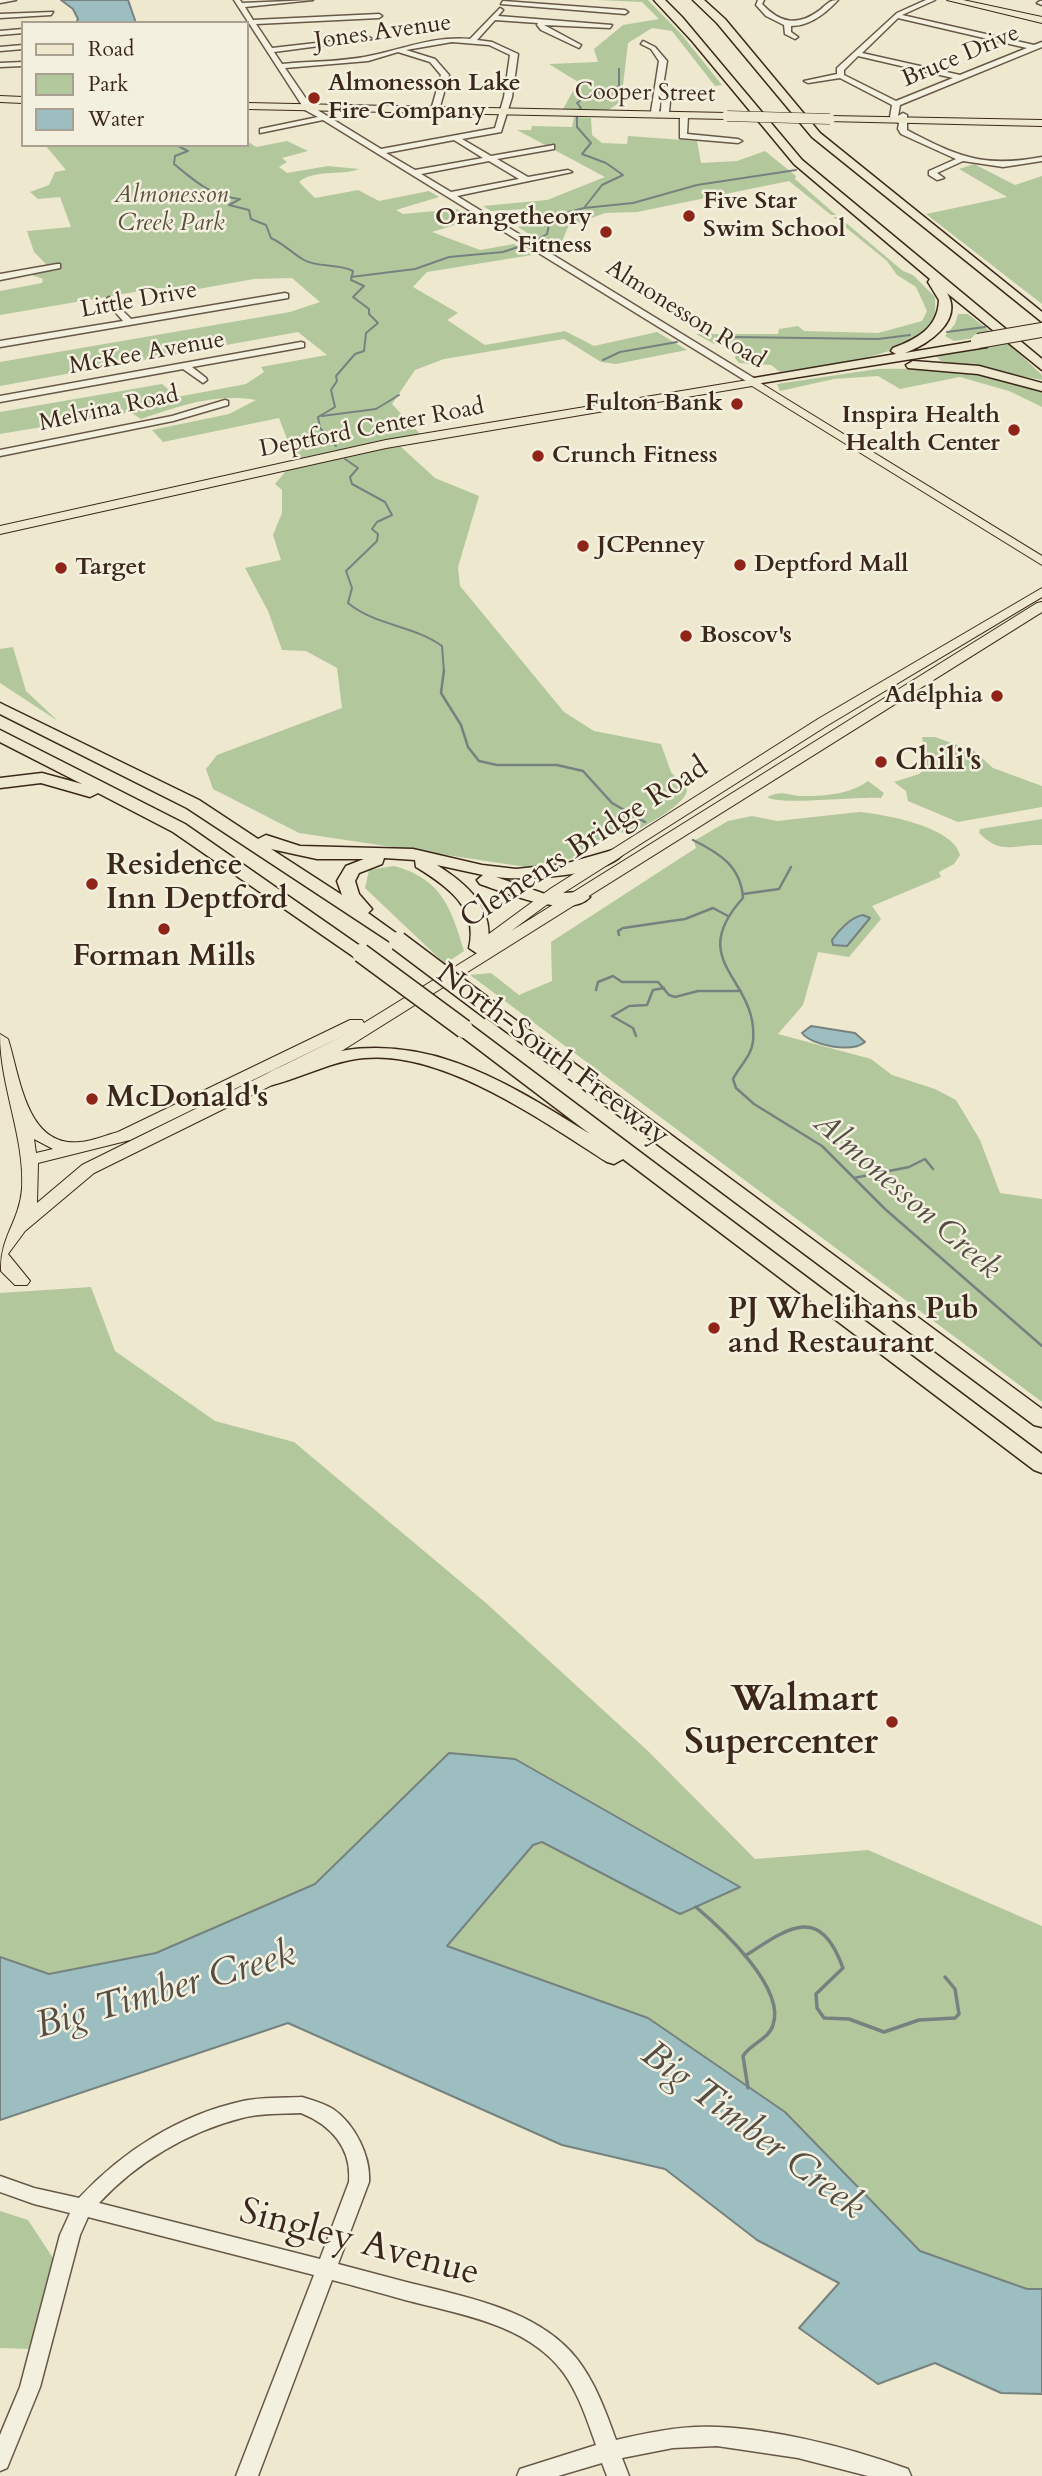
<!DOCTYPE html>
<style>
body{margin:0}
#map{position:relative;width:1042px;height:2476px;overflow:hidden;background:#eee8ce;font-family:Cardo,serif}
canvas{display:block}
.legend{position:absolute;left:21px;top:21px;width:228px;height:126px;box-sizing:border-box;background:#f4f0df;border:2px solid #aaa091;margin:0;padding:9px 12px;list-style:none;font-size:21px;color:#3c281b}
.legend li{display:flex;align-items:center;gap:14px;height:35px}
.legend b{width:35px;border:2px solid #aaa091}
</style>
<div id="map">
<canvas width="1042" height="2476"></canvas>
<ul class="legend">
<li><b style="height:9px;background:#eee8ce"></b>Road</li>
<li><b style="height:19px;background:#b3c79d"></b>Park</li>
<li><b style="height:19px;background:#9dbec1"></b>Water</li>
</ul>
</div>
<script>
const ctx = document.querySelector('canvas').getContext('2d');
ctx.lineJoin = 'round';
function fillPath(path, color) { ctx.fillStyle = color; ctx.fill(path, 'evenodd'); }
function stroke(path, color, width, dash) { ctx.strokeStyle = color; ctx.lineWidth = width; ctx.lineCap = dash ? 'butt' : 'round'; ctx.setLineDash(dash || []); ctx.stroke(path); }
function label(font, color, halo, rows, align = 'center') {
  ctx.font = font + ' Cardo,serif'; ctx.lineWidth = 5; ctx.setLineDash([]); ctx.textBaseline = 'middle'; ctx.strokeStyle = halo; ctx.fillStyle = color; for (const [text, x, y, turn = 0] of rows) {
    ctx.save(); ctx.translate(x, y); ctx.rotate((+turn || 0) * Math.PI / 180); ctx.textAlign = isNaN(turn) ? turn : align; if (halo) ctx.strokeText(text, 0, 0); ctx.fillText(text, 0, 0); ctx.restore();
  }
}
const green = new Path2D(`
 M597,0h51l33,34 41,51 -7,1 -43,-55 -20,-3 -24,15 -7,59 -13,8 -45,-1 15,-27 -29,-18 49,-2 -4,-13 29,-24 36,-6 -17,-17z
 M574,117l17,1 1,17 10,8 25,1 1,-8 69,5 4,22 36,-2 28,-10 31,25 -1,3 41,36h-5l-42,-34 -152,31 -32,1 -37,14 -6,14 -17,3 -27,-17 22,-4 -15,-14 -34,2 -8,-5 64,-6 58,-23 -88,-47h14l1,-4 40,1z
 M247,141l9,6 31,-6 21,10 -26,7 5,4 -8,5 8,6 41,-7 31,3c-18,7 -45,0 -60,13l16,16 43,-8 21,11 50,-10 10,6 -43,13 7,4 54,-5 17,10 -42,13 48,18 34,-6 18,11 -105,17 -14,15 45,26 -11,7 38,25 80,-14 29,15 63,-14 30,18 -71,14 -15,-2 -37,-23 -120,20 -29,11 -23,34 28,30 -20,12 35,32 44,18 -21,71 2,19 104,126 30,19 67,13 10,28 16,18c-1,15 -43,36 -57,44l-11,-2 -45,26 -41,10 -234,-35 -86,-44 -7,-20 11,-14 125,-47 -5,-40 -31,-17 -24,-1 -14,-39 -23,-43 36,-8 -8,-25 9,-22v-23l-7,-6 20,-24 -16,-42 -116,24 -11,-12 77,-16 27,-14c-41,-7 -76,6 -115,19l-11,-7 -130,22v-22l162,-28 15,13 69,-13 18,-12 -3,-5 66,-12 -29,-23 -298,54v-24l290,-50 30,-10 -28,-24 -38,1 -56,10 -40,-1 -158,27v-24l42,-8 1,-4 -17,-6 24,-5 -16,-16 -7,-21 44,-4 -11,-30 -22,2 -8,-7 19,-7 6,-13 11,-2 -21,-25h202z
 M974,164l41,21 27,-9v128l-116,-90 81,-17 -48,-28z
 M833,217h6l64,54 10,4 22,22c0,6 1,16 -1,21 -17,41 -114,47 -154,54l-9,-7 -32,-2 -4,-5 4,-13 -25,-1 -18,-10h82l1,-5 19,-3 6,5 74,2 44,-12 5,-10 -11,-24 -19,-12 -10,-14z
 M958,314h10l27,21 -41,6 -9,-5 10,-12z
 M1008,343l34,32v5l-101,-19 -5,-5z
 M877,369c58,-2 110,5 165,21v17l-33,-16 -49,-14 -60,12 -22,-13 -44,3 -54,12 -3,-7z
 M13,647l13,44 32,30 -58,-38v-34z
 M922,737h13l39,14 19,17 49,18v21l-84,15 -50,-21 -2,-10 -12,-9 25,-8 8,-7z
 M868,781l16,12 -3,5c-24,-2 -101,8 -114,-1 17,-8 20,-1 37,-1 21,0 47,-2 64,-15z
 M859,812c25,2 95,15 101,43l-6,9 -15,8 2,5 -69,29 9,13 -32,38 -31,-5 -15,53 -25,29 93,25 21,16 43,14 21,11 24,40 20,53 42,6v203l-572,-427 21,-2 28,22 33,-14 -1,-39 145,-94 -2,-7 34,-20 24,-5 25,5z
 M1042,819v26c-29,-1 -40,11 -63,-12l1,-4z
 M394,866c48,13 57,42 70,85l-19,13 -80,-76 4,-18z
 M91,1287l24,64 100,70 79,21 192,161 163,149 106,107 113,-9 174,76v363h-15l-107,-38 -135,-139 -137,-94 -201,-72 86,-101 9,-3 138,72 60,-27 -225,-128 -66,-6 -134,131 -159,69 -107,21 -49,-17v-664z
 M0,2211l28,9 25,38 -23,91 -30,-1z`);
const water = new Path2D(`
 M61,0h67l8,23h-60l2,-4 -5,-10z
 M863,915l7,3 -23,28 -14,-1 -1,-5c7,-10 19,-23 31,-25z
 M811,1026l44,7 10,9c-13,11 -53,4 -63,-9z
 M449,1753l66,6 225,128 -60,27 -138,-72 -9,3 -86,101 201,72 137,94 135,139 107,38h15v105l-41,-1 -66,-30 -57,21 -79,-56 40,-45 -82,-43 -92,-71 -103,-24 -274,-122 -288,97v-163l49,17 107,-21 159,-69z`);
const streamFar2 = new Path2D(`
 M577,111l4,-3 -4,-5 11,-8 31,-8v-18
 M577,116v11l14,16 -9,11 24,9 17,12 -21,10 -18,23
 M176,145l12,6 -13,5 -1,8c22,18 37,32 66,35l-11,6 20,5 2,9 15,6 5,13c13,6 21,15 33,22 14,8 34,3 49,11l-2,9 13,6 -11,11 16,12v5l9,9 -12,10 -2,18 -9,3 -19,22 1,5 -6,9 4,17 -17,10
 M535,241l12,-7 2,-9 20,-13 15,-4 49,-5 64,-18 99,-15
 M351,277l64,-8 34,-12 54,-5 21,-7
 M947,332l38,-5
 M732,337l146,2 32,-4
 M603,360l17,-8 57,-10
 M322,416l54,-7 23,-14
 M318,417l2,11 16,18
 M345,459l13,9 -8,9 2,7 33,18 7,13 -15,7 -5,7 6,5 -1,7 -31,30 6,17 -4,15c28,23 65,22 94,43l2,26`);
const streamFar1 = new Path2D(`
 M444,670l-3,23 20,32 7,22 11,14 18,4h60l26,6 29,32 33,19
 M693,840c26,13 48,26 50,58 -59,65 16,80 10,143 -1,14 -14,26 -20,38l3,9 18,16 68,42 63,63 157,137
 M743,894l36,-5 12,-22
 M619,935l-1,-4 5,-3 62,-9 28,-11 15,8
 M596,990l2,-8 15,-6 9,6h36l11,13 6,2 23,-6h43
 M636,1036l-3,-8 -21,-12 17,-10 18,-1 6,-15 11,-2
 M854,1178l55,-11 16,-8 8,10`);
const stream = new Path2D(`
 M696,1907c26,22 90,81 77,118 -4,14 -23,19 -30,31l5,32
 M745,1956c44,-29 75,-52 98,12l-27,26 1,14 7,10 25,1 35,13 35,-12 36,-2 4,-4 -4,-25 -10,-12`);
const minor = new Path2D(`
 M0,0h16l-16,3z
 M234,0h6l2,3 71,-3 -68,7 8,13 126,-6 3,2 -3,2 -123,6 16,24 97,-11 3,2 -98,13 8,12c29,-3 60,-2 87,-8 36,-7 63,-20 101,-17l30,-31 3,2 -5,6 114,9 -2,3 -66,-3 37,20 -2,3 -38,-18 -4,-5 1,-2 -43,-3 -18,20 15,2 26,12 -6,43 -11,35 -39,7 29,17 63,-11v4l-57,10 31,18 40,-7 4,2 -115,24 300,184v4h-6l-428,-264 -63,13v-4l58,-12 -13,-7zM452,42l37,3 21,10 -6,42 -9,31 -114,21 -70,-43 -26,-38 83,-7 30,-9 32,10 11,13 -10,35 4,2 4,-2 10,-35 -14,-16 -29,-9zM454,140l29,18 -68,12 -29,-17zM489,161l30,18 -68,13 -30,-18z
 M758,0h6l-2,4c18,19 35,23 58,6 6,-5 9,-10 18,-10 -12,13 -28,26 -47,26v6l7,5 -3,2 -10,-5 -1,-9 -18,-9 -10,-11z
 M926,0h9l-33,15 132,30 8,-3v5l-142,58 -2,11 5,-3 4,2v15c51,27 77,38 135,27v4l-39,6 -40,-6 -26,12 7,5 -7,2 -8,-5v-4l27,-12 -55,-25 -3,-5 1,-6 -9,-6 2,-12 -52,-27 -32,5 -4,-2 33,-7v-6l60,-55zM898,18l129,30 -67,27 -98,-22zM858,56l95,22 -57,23 -52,-26v-5z
 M503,1l122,9 3,2 -3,2 -124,-10z
 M1040,1h2v4l-5,-2z
 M53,12l-2,3 -51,3v-4z
 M23,29v4l-23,2v-4z
 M643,41l12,6 12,14 -4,25 8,5 -2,21 -11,5 -7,-5 8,-51 -8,-12 -10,-5zM662,91l-1,20 -2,1z
 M23,45v4l-23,2v-4z
 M23,62v4l-23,1v-4z
 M684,114l4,2 -1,18 51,5 4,2 -4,2 -58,-5v-22z
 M57,264h3v4l-60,12v-6z
 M285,293l3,1v4l-288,49v-6l123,-20 -18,-21 4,-3 22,22z
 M301,342l3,1v4l-112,20 14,11 1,2 -4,3 -20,-14 -183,33v-6z
 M225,400l3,1v4l-55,16 -173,35v-6l172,-34z
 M302,2097c10,3 23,7 31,12 22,15 38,48 36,73l-31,82c24,6 48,13 72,19 56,14 129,27 167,76 18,23 29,53 39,81 26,-6 53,-12 80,-13 62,-3 153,20 212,42l3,7h-43l-70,-18 -81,-12 -44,2 -51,10 7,18h-22l-5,-13 -44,13h-41l3,-7 76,-24c-9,-25 -17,-51 -33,-73 -36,-48 -104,-58 -158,-72 -25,-7 -49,-14 -73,-20l-74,196h-22l78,-201 -226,-58 -8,18 -40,152 -33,81 -7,3v-36l20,-48 40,-152 10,-22 -36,-9 -34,-12v-16l34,12 45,10c44,-47 100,-83 164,-97 19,-4 40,-3 59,-4zM301,2113c30,12 51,35 48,69l-29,77 -221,-56c38,-41 88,-71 143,-85 18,-5 40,-4 59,-5z`);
const major = new Path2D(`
 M947,0h16l79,17v6z
 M0,96l23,1v6l-23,-1z
 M247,103l480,10 5,3 -5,3 -480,-10z
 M830,116l212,4v6l-215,-5 -2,-2z
 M754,379l288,177v9l-290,-179 -366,62 -386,86v-8l386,-86z
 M1042,588v9l-214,128 -268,170 -49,36 526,-328 5,-1v10l-699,438 -249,123 -69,58 -17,23 22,27 -3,4h-12l-14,-14c-1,-35 18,-48 21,-82 3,-52 -22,-102 -22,-155l8,5c12,37 18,109 72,103 13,-1 26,-7 38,-10l232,-112h12l2,3 123,-76 -8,-5 3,-3 68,-50 268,-170zM349,1033l-267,132 -45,38 1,-40 92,-23zM34,1139l19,10 -17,4z`);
const highway = new Path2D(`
 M654,0h11l17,17 120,143 240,199v11l-95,-77c17,28 -20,52 -42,60l77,-13 5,1v6l-238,38v-6l5,-1 142,-24 -5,-3 2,-3c24,-9 45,-20 46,-48l-11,-18 2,-3 -136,-115 -102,-123z
 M693,0h11l21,19 95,114 222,179v10l-230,-185 -95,-114z
 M913,361l66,5 63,17v8l-64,-17 -70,-6 -2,-3z
 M0,703l199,97 59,39 8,-4 34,11 113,3 69,16 34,4 48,-5 49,-14 9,5c-19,21 -99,26 -126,22l49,17 36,-2 9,5c-20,23 -87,-5 -110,-13l-3,-4 6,-5 -46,-10c30,19 59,44 50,83l-9,6 -9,-6c10,-40 -22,-62 -53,-81l-1,-7 -31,-2 -2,6 -23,9 -4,8 4,13 13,15 -4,4 39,28 -9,6 -211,-139 -187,-94zM271,849l46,10h47l-18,7 -9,15 5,14z
 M0,730l185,94 185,129 -9,6 -7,-2 -181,-125 -75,-39 -8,4 -49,-14 -41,5v-10l42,-5 40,11 -82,-42z
 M491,1005l7,2 544,402v18l-8,-2 -550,-410 -3,-4 3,-4z
 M464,1023l7,2 571,429v19l-8,-3 -411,-311 -9,5 -7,-2c-64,-41 -164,-112 -243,-104 -33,3 -60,19 -92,27l-10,-6c9,-12 35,-17 49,-21 106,-33 191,21 279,76l-133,-101 -3,-4z`);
const majorBridge = new Path2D(`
 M727,116l103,3`);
const highwayBridgeFar1 = new Path2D(`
 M978,341l64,-11`);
const highwayBridge = new Path2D(`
 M398,941l93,70
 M361,953l103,76`);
const markers = [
 [314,98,7,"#8f2418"],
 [689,216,7,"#8f2418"],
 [606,232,7,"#8f2418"],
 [737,404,7,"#8f2418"],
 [1014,430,7,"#8f2418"],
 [538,456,7,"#8f2418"],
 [583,546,7,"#8f2418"],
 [740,565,7,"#8f2418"],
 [61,568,7,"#8f2418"],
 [686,636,7,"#8f2418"],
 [997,696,7,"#8f2418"],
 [881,762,7,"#8f2418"],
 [92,884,7,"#8f2418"],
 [164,929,7,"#8f2418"],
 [92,1099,7,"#8f2418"],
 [714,1328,7,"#8f2418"],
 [892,1722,7,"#8f2418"]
];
const farStreetnames = [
 ["Jones Avenue",383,33,-8],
 ["Bruce Drive",961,57,-23],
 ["Cooper Street",645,94,1],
 ["Little Drive",139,301,-10],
 ["Almonesson Road",685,315,32],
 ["McKee Avenue",147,354,-10],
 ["Melvina Road",109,410,-12],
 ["Deptford Center Road",372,429,-11]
];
const farPoinames = [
 ["Almonesson Lake",328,84],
 ["Fire Company",328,112],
 ["Five Star",703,202],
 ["Swim School",703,230],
 ["Orangetheory",592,218,"right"],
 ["Fitness",592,246,"right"],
 ["Fulton Bank",723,404,"right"],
 ["Inspira Health",1000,416,"right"],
 ["Health Center",1000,444,"right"],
 ["Crunch Fitness",552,456],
 ["JCPenney",597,546],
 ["Deptford Mall",754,565],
 ["Target",75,568],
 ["Boscov's",700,636],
 ["Adelphia",983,696,"right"]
];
const farParknames = [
 ["Almonesson",171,196],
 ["Creek Park",171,224]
];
const poiNames = [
 ["Chili's",895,762],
 ["Residence",106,867],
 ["Inn Deptford",106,901],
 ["Forman Mills",164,958,"center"],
 ["McDonald's",106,1099],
 ["PJ Whelihans Pub",728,1311],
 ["and Restaurant",728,1345]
];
const streetNames = [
 ["Clements Bridge Road",585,844,-33],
 ["North-South Freeway",552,1056,37]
];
const waterNames = [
 ["Almonesson Creek",906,1197,41]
];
const nearPoinames = [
 ["Walmart",878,1701],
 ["Supercenter",878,1744]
];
const nearStreetnames = [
 ["Singley Avenue",359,2244,15]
];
const nearWaternames = [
 ["Big Timber Creek",166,1992,-16],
 ["Big Timber Creek",752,2132,37]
];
fillPath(green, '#b3c79d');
fillPath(water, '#9dbec1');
stroke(water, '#76827f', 2);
stroke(streamFar2, '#76827f', 2);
stroke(streamFar1, '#76827f', 2.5);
stroke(stream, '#76827f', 3.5);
stroke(minor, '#685848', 3);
stroke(major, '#3c281b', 2);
stroke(highway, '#3c281b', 3);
fillPath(minor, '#f4f0df');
fillPath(major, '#eee8ce');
fillPath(highway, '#eee8ce');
stroke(majorBridge, '#3c281b', 11, []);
stroke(highwayBridgeFar1, '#3c281b', 16, []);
stroke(highwayBridge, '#3c281b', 21, []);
stroke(majorBridge, '#eee8ce', 10);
stroke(highwayBridgeFar1, '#eee8ce', 14);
stroke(highwayBridge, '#eee8ce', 18);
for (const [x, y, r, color] of markers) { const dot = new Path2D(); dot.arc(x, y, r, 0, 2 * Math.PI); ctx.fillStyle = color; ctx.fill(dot); stroke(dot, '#f4f0df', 2.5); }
label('24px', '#3c281b', '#f4f0df', farStreetnames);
label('bold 24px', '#3c281b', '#f4f0df', farPoinames, 'left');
label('italic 24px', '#5a503c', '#f4f0df', farParknames);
label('bold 30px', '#3c281b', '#f4f0df', poiNames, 'left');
label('30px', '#3c281b', '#f4f0df', streetNames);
label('italic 32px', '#544e44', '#f4f0df', waterNames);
label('bold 37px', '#3c281b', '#f4f0df', nearPoinames, 'right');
label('37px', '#3c281b', '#f4f0df', nearStreetnames);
label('italic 38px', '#544e44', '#f4f0df', nearWaternames);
</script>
